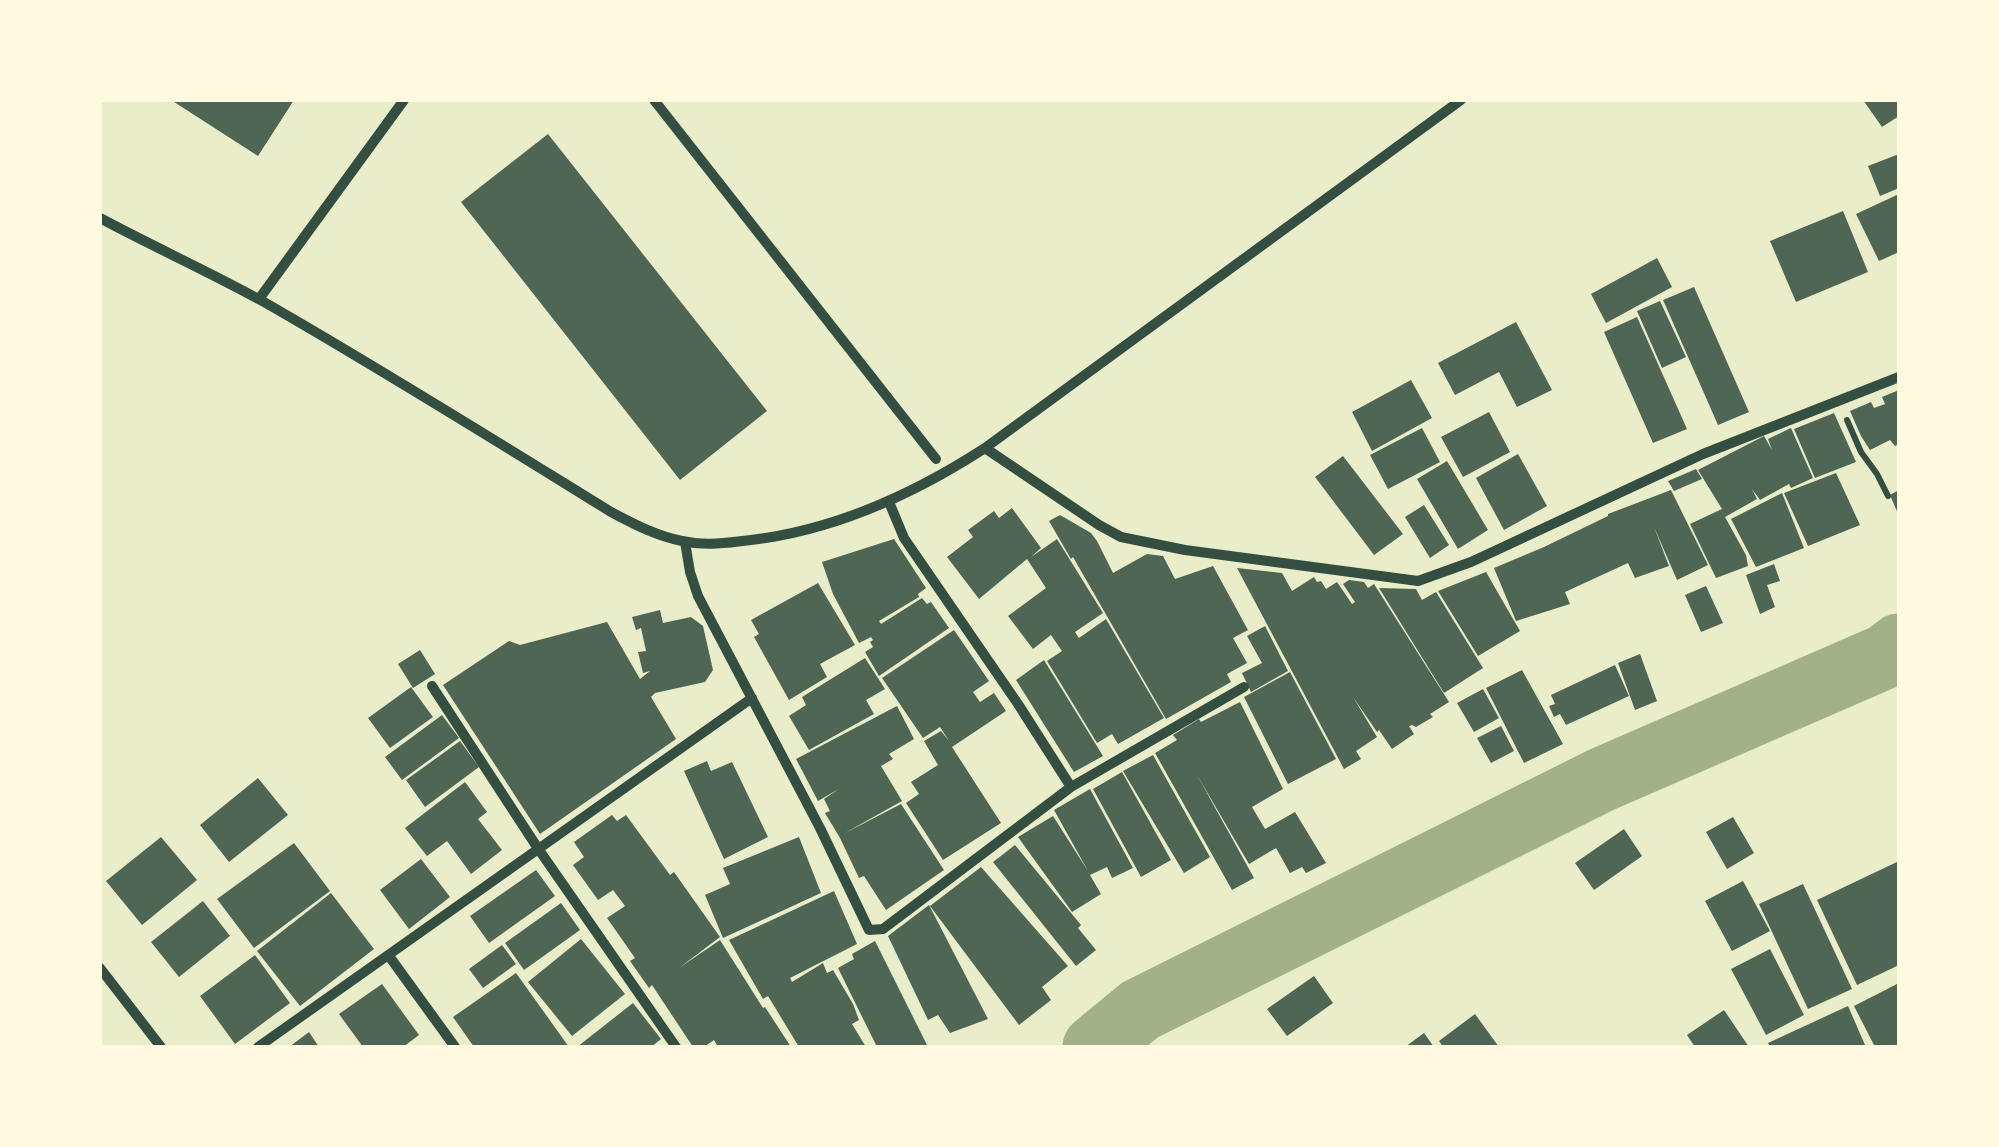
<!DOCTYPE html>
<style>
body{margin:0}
#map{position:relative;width:1999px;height:1147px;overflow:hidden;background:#e9edc9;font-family:"Archivo Narrow",sans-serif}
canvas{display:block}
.frame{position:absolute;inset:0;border:102px solid #fefae0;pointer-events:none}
</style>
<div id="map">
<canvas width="1999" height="1147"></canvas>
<div class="frame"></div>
</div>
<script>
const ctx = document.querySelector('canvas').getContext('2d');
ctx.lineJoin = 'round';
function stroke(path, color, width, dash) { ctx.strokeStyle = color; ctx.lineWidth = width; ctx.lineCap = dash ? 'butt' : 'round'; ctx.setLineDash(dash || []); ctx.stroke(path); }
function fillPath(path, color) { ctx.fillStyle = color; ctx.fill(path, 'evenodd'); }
const river = new Path2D(`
 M1095,1047l45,-37 461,-230 285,-124 13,-10`);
const building = new Path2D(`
 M171,100h123l-36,56z
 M1863,100h36v16l-17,11z
 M548,134l219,277 -87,69 -219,-278z
 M1899,154v34l-19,8 -12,-30z
 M1899,194v58l-20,9 -23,-47z
 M1843,211l25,61 -72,30 -26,-61z
 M1657,258l15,29 -66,36 -15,-29z
 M1694,287l55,125 -31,13 -55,-125z
 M1660,301l26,56 -24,11 -25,-57z
 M1637,317l50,112 -34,14 -49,-111z
 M1516,322l36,68 -35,17 -18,-35 -44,23 -17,-32z
 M1411,380l21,38 -60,33 -20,-39z
 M1899,390v54l-4,2 -5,-6 -20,10 -9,-14 -11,-25 21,-9 3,6 11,-4 -3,-7z
 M1489,412l21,40 -47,25 -22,-40z
 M1834,413l22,49 -41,16 -21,-49z
 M1422,428l18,34 -52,27 -18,-34z
 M1791,428l22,50 -22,10 -2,-4 -29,16 -8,-11 5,10 -32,18 21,38 2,11 -32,12 -26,-54 32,-15 -24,-39 66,-34 8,14 -4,-11z
 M1518,454l29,52 -43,24 -28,-52z
 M1343,456l60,78 -29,21 -59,-78z
 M1447,461l41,69 -30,19 -41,-70z
 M1696,469l6,10 -28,12 -6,-10z
 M1836,473l24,52 -52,21 -24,-53z
 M1671,490l37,75 -31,15 -23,-53 15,39 -34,12 -7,-15 -63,29 5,12 -54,17 -22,-53 50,-21 64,-31v-2z
 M1899,490v26l-9,-21z
 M1782,493l22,55 -48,19 -25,-48z
 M1424,505l25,40 -19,13 -25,-41z
 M1012,508l29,40 -10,9 26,-18 46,74 -28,19 4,6 27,-19 58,99 -46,26 -6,-10 -15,9 -50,-82 15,-10 -11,-16 -18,14 -25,-33 38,-28 -19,-29 -48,40 -32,-42 26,-20 -5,-7 26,-19 5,7z
 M1060,515l31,18 6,8 16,32 34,-19 16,2 12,23 38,-13 35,64 -15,8 14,25 -20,11 4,8 -65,37 -93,-162 -2,2 -22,-38z
 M894,539l32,49 -8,6 1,3 -40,24 2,3 41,-26 5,6 4,-2 18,26 -70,48 -14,-24 8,-5 -3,-5 3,-2 -2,-3 -12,6 -26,-49 -11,-32z
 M1774,564l6,17 -13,4 8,22 -15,7 -14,-39z
 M1237,568l45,5 10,18 22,-14 3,5 4,-1 5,8 11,-7 15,22 3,-2 -12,-18 6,-4 15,2 4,6 6,-4 75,118 -19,12 3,3 -17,10 -4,-2 -3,1 5,8 -22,15 -13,-19 -2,2 -24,-35 24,40 -21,14 5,8 -17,10z
 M1486,572l34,59 -42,25 -40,-65z
 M818,583l37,62 -35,19 7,13 -38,23 -35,-63 5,-3 -8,-14z
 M1706,586l17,37 -22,9 -16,-37z
 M1379,588l37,1 6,11 14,-8 47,76 -39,25z
 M660,610l3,13 28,-6 12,9 10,44 -8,12 -50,11 -4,4 25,42 -136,95 -97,-149 66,-44 11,4 87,-23 33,57 10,-8 -7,2 -5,-21 8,-1 -5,-23 -5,2 -4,-13z
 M1265,626l23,45 -37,21 -9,-19 20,-10 -15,-27z
 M954,630l35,51 -16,11 7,10 14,-9 12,18 -54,36 49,76 -58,37 -37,-57 13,-9 -8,-12 27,-17 -14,-24 17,-10 8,10 -9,-14 -17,11 -41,-60z
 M420,650l15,24 -22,14 -15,-24z
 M1640,654l17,47 -22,9 -17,-47z
 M865,658l20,31 -19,11 8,14 -65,36 -20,-34 17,-11 -4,-8z
 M1044,660l59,96 -29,16 -58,-92z
 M1615,665l14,31 -63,29 -6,-11 -6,3 -5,-11 6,-2 -4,-9z
 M1522,670l41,74 -39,19 -38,-75z
 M1290,672l46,87 -48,25 -44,-87z
 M411,687l22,30 -43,31 -22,-30z
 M1483,689l16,29 -25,14 -17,-29z
 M1240,702l43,87 -31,18 13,22 30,-17 31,51 -20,10 -4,-6 -12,6 -14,-25 -27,16 -52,-89 57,103 -22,12 -77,-137 22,-13 -4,-5 26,-16 2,3z
 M897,706l17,33 -25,15 4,5 -12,7 21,35 -57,32 56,-29 43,66 -58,40 -22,-34 -5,2 -19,-40 -15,-25 5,-2 -6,-12 15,-10 -21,12 -22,-42z
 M442,715l17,23 -57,42 -17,-23z
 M1501,726l13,25 -23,12 -14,-25z
 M460,741l19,26 -54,40 -19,-27z
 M1153,755l57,102 -26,16 -61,-102z
 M707,761l4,10 21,-9 36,75 -44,22 -40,-88z
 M1122,772l49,88 -30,17 -48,-88z
 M258,778l30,37 -59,47 -29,-37z
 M465,782l22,30 -9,7 24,31 -31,24 -24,-33 -20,15 -22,-28z
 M1090,789l43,79 -21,10 -5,-11 -17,8 11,19 -29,18 -54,-75 35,-21 35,55 -34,-61z
 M612,815l5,6 9,-6 44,60 4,-3 46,65 -41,31 41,-28 43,68 2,-1 26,40h-73l-4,-7 -10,7h-11l-41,-62 -3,3 -19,-27 5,-3 -28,-40 18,-12 -12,-16 -15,10 -25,-35 11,-8 -10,-15z
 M1733,817l21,36 -27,16 -21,-37z
 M1624,829l18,27 -48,34 -19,-27z
 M161,837l36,43 -55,45 -36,-44z
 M799,837l22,56 -98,45 -18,-43 25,-11 -7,-16z
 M294,843l36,48 -76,57 -37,-49z
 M1015,845l66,80 -3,3 18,22 -20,16 -83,-104z
 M421,859l29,38 -41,32 -29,-39z
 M1899,861v104l-42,20 -40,-85z
 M981,867l87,99 -26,21 9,13 -32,25 -89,-119z
 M536,870l19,26 -66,47 -19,-27z
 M1743,881l27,50 -38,20 -27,-50z
 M1803,884l49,105 -44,20 -49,-105z
 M834,891l23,53 -67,34 2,4 31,-19 4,10 6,-3 20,34 6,16 -7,4 14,23h-67l-31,-51 -5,3 -34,-59z
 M331,893l43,56 -74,57 -43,-55z
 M203,901l27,35 -51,41 -28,-35z
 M561,903l19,27 -56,40 -19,-27z
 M929,905l59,114 -38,14 -12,-18 -10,5 -40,-84z
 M581,939l44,55 -53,42 -44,-54z
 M875,941l53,106h-51l-39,-79 16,-9 -2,-5z
 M502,945l14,19 -33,24 -14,-19z
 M1770,949l34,66 -38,20 -35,-66z
 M255,955l35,48 -55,41 -35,-48z
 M516,973l53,74h-95l-21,-30z
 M1314,976l19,27 -46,33 -20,-27z
 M1899,983v64h-24l-21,-41z
 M382,984l37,51 -16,12h-40l-24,-33z
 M633,1003l28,36 -10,8h-74z
 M1848,1006l17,39 -5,2h-90l-2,-4z
 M1724,1010l25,37h-54l-8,-12z
 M1475,1014l24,33h-56l-4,-6z
 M309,1032l10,15h-30z
 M1424,1033l10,14h-29z`);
const path = new Path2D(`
 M1847,420l14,32 16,22 11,22`);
const minor = new Path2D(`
 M654,100l282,359
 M100,218c54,29 110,54 164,84 117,67 232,139 347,210 23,12 45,24 71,29 23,5 46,2 69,-1 85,-10 163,-46 234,-92l476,-348
 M259,299l145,-199
 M985,448l114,77 22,12 64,13 233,31 53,-19 232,-108 196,-77
 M889,502l15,36 114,166 53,83
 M685,542l5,30 8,24 122,232 49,102 14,-1 188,-142 173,-100
 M432,686l105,161 139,200
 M389,956l66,91
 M100,968l61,79
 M258,1047l494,-349`);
stroke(river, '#a3b18a', 65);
fillPath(building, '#4f6655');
stroke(path, '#344e41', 6);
stroke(minor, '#344e41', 10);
</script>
